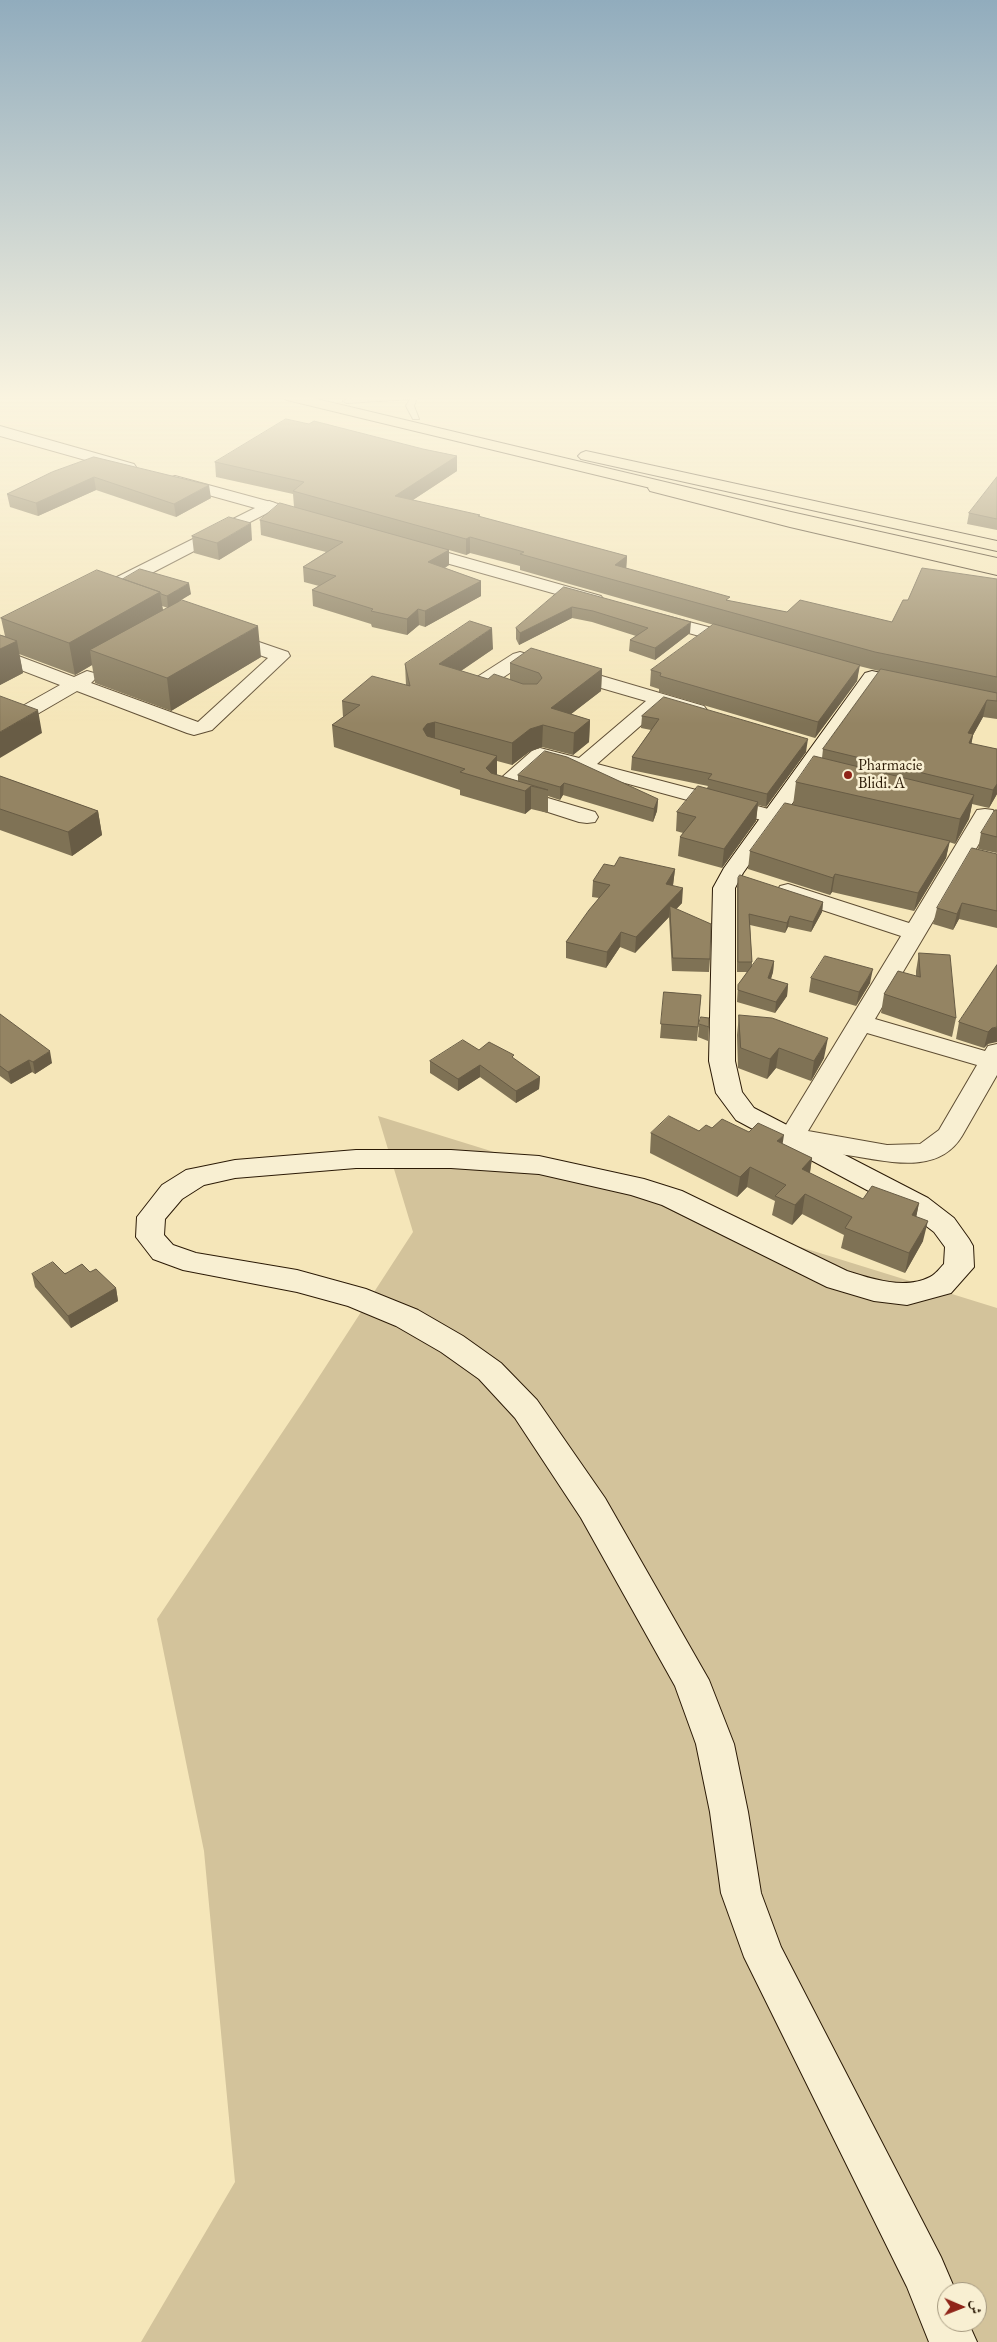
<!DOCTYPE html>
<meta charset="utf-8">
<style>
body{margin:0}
#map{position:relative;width:997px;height:2342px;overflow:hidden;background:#f5e6b9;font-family:"EB Garamond",Amiri,serif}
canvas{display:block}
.north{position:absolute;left:937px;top:2282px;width:50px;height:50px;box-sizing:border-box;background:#f8efd2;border:1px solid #a69a80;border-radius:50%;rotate:91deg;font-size:14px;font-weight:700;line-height:20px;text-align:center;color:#2b1a06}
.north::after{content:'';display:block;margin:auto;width:18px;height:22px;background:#8f2418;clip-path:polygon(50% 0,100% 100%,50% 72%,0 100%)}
</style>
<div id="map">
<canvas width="997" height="2342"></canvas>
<div class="north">ش</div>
</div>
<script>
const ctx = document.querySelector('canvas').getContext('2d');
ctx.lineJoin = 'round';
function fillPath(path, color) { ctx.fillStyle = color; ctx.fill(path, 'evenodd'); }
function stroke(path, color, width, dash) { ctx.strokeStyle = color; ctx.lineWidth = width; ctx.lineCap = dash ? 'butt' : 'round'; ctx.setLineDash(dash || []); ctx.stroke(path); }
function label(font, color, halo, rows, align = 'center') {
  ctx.font = font + ' "EB Garamond",serif'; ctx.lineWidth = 5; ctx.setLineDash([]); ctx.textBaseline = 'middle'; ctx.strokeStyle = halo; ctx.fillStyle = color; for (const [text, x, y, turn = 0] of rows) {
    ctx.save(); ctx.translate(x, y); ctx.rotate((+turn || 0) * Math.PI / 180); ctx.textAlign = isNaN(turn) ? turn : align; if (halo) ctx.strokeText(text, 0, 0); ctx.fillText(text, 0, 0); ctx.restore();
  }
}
const green = new Path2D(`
 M378,1116l619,192v1034h-856l94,-160 -31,-331 -47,-232 145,-216 111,-171zM947,2292h30v30h-30z`);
const service = new Path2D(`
 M390,396h31l-4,2 -3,8 5,13h-6l-7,-13 4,-7 -63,4 -4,-2 4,-2z`);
const minor = new Path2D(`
 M269,501l6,2 2,3 -2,3 -158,82h-12l-3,-4 3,-4z
 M224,630l64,22 2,4 -78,74 -18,5 -7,-2 -110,-42 -50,29 -7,2 -20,-7v-13l19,6 41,-23 -60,-23v-13l74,28 13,-6 7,2 3,4 -6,6 107,39 70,-64 -51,-18 -2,-4 2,-4z
 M520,652l184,54 3,4 -3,4 -7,2 -34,-10 -66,58 183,48 3,5 -3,5 -8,1 -228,-62 -30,27 81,24 3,5 -3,5 -8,1 -8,-1 -87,-28 -4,-4 4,-4 41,-36 7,-2 39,10 67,-57 -124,-36 -26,17 21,7 3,4 -3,4 -7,2 -36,-12 -3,-4 3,-4 39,-25z
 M985,809l8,1 3,5 -121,204 110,32 3,-5 9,-2v31l-35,61c-25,41 -77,24 -116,19 -21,-3 -44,-5 -65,-11l-3,-6 123,-202 -121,-40 -3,-5 3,-5 8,-2 121,39 65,-108 3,-5zM867,1033l110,32 -38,65 -19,14 -33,1 -79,-14z`);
const tertiary = new Path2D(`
 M0,426l134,38 2,3 -8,5 -128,-36z
 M175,476l140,38 2,4 -2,4 -6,1 -140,-39 -2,-3 2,-3z
 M413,543l188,53 3,4 -3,4 -6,1 -188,-53 -3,-4 3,-4z
 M655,613l91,24 2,4 -2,4 -7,2 -90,-25 -3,-4 3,-4z`);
const secondary = new Path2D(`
 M872,671l45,10 3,4 -3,4 -7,2 -33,-7 -134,189 -8,15v173l7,31 12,16 174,90 26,20 15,21 4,7 1,21 -23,26 -44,12 -33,-4 -47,-14 -165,-82 -31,-10 -92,-21 -88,-6h-95l-121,10 -31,7 -22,14 -17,20 -1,16 9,10 23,8 101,17 69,19 52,21 45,26 38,27 36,37 68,98 104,182 25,64 14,68 13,81 20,54 160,310 15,35h-9v30h21l9,20h-48l-22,-55 -163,-330 -23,-64 -11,-81 -14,-68 -21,-58 -94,-168 -66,-100 -36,-39 -38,-27 -45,-26 -48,-20 -51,-14 -114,-22 -30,-11 -17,-22 1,-20 25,-32 24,-15 10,-2 39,-8 121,-10h95l88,6 105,23 38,12 165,80c25,8 58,19 83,6 6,-3 10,-9 14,-13l1,-17 -11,-15 -26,-20 -172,-92 -20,-27 -7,-32 4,-173 11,-20 141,-195z`);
const primary = new Path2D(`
 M586,451l411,90v10l-416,-92 -3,-3 3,-3z
 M656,483l341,82v10l-207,-48 -140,-36 -2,-3 2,-3z`);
const trunk = new Path2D(`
 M280,396h24l487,116 206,46v10l-206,-46 -504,-122z`);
const wall = new Path2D(`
 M423,449l34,7v15l-44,29 67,17 147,39 -1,12 104,33 57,11 105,10 16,-22 89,-21v140l-14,-2 -10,18 -2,9 26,5v45l-8,14 -17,-4 -3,15 -14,25 -6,-2 -3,16 -32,53 -82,-19 -2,3 -82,-26 2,-18 43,-46 3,-23 26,-24 1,-9 56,-78 -20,-5 -2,15 -42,57 -156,-46v-3l-9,-3 1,-16 63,-45 -194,-55v-4l-50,-13 -4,2 -17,-5v15l-4,3 36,13v15l-56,31 -6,-2 -12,10 -35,-8 -1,-3 -58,-18 -1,-16 7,-4 -15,-4 -1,-15 23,-15 -65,-17 -1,-15 34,-13 -1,-13 -77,-17 -1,-15z
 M94,457l117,41 -35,19 -80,-27 -58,26 -28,-9 -3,-13z
 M997,477v53l-30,-6 2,-11z
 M192,536l60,4 -33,20 -25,-7z
 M123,579l68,15 -12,7 82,56 -90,54 -76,-28 -3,-18 -17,10 -56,-21 4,19 -23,12v-50l5,1 -4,-18zM162,606l6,2 -5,2z
 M564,587l126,46 -35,27 -26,-9 1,-11 6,-4 -44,-14 -20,-4 -53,27 -3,-6v-11z
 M493,649l-32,22 27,8 22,1v-17l92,6 -1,22 -30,23 19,6 -1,22 -16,13 -31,-8 -13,5 -17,13 -15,-4v14l21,6v-6l140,24 -1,12 -4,11 -90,-27 -3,5 -12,-4v17l-17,-4 -6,5 -65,-19v-5l-126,-43 -2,-22 11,-8 -1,-16 64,-16 -1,-21z
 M664,697l142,55 -40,55 -8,-2 -2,16 -34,47 -44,-12 2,-19 3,-4 -7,-2 1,-19 30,-24 1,-2 -77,-16 1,-13 19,-27 -10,-2 1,-12z
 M0,776l98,35 4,24 -30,21 -72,-26z
 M997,810v43l-19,-4 3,-16z
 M997,854v74l-38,-9 -6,11 -20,-6 4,-16z
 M614,866l61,3 -2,16 9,18 -6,6 34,50 -1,13 -37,-1 -3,-54 -34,36 -15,-6 -14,21 -40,-10v-16l33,-44 -7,-1 1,-16z
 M738,878l85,24 -1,10 -11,20 -23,-5 -3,6 -35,-8 2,37v4l22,-5 -1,11 -2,7 17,5 -1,12 -12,17 -38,-11 1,-17 9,-13h-10v-84z
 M919,953l37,65 -4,19 -71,-24 3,-19 32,-18v-5z
 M997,965l-9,79 -4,4 -28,-9 3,-17z
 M811,978l59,5 -14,23 -47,-14z
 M664,992l37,3 -4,46 -37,-3z
 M0,1014l52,49 -17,11 -3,-2 -21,12 -11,-8z
 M739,1015l85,43 -13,23 -35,-13 -9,11 -29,-11 -1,-33z
 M699,1024l10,3 -1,14 -10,-4z
 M479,1050l35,9 26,18 -1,12 -23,14 -36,-26 -22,14 -28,-18v-12z
 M712,1128l37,4 33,12 30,14 -2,15 53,26 56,4 -3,14 7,24 -18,32 -64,-25 3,-13 -42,-21 -10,11 -20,-10 3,-14 -28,-14 -10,10 -87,-44 1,-20 48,-2z
 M90,1272l26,16 2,13 -47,27 -36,-41 -3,-13z`);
const shadedWall = new Path2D(`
 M457,456v15l-61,40 -1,-15z
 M94,477l2,13 -58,26 -2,-13z
 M209,485l2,13 -35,19 -2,-13z
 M251,523l1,17 -33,20 -2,-17z
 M470,537v16l-4,2v-16z
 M449,550v15l-21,12v-15z
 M627,556l-1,16 -11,-7z
 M481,581v15l-56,31v-16z
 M189,583l2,11 -23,14 -1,-12z
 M160,592l5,31 -75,27 2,15 -17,10 -6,-32z
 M572,607v11l-53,27 1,-12z
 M418,609l1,16 -12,10v-16z
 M691,622l-1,11 -35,27v-12z
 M258,626l3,31 -90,54 -4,-33z
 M492,628l1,21 -53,36 -1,-21z
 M17,641l6,32 -23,12v-36z
 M860,665l-3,16 -42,57 3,-16z
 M602,669l-1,22 -48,37 -2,-20z
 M987,700l-4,17 -10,18 -3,17 -2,-19z
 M38,710l4,23 -42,25v-26z
 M590,720l-1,22 -16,13 1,-22z
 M435,722v22l-11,7 -1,-22 4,-5z
 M543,725l-1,22 -13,5 -17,13v-22l18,-14z
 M808,739l-2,13 -40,55 1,-13z
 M497,756v22l-3,4 -8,-14z
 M564,783l-1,12 -3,5v-13z
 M997,784v10l-8,14 4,-18z
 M531,786v23l-6,5v-23z
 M974,795l-5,24 -14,25 5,-25z
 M658,799l-1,12 -4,11 1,-13z
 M758,802l-2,19 -34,47 2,-19z
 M98,811l4,24 -30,21 -4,-24z
 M950,841l-4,17 -32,53 4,-18z
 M675,869l-2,16 -9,14 2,-15z
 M835,874l-3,18 -2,3 3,-17z
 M683,888l-1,15 -12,13v-10l-1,11 -34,36 1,-16z
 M823,902l-1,10 -11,20 2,-10z
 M962,903l-3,16 -6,11 4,-16z
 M790,916l-2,11 -3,6 2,-10z
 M621,932l-1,15 -14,21 1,-16z
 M774,961l-1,11 -6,18 1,-12z
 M873,969l-3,14 -14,23 3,-14z
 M788,984l-1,12 -12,17 1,-11z
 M997,1027v15l-9,2 -4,4 4,-16 4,-4z
 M828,1038l-4,20 -13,23 3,-20z
 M779,1048l-3,20 -9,11 3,-20z
 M50,1051l2,12 -17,11 -2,-12z
 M29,1060l3,12 -21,12 -3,-12z
 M480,1065v12l-22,14v-12z
 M540,1077l-1,12 -23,14v-12z
 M784,1135l-3,19 -4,-13z
 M812,1158l-3,20 -7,-9z
 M750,1167l-3,20 -10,10 3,-20z
 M805,1194l-3,20 -10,11 3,-20z
 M919,1203l-4,20 -3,-8z
 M928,1221l-5,20 -18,32 4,-20z
 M116,1288l2,13 -47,27 -3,-12z`);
const building = new Path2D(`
 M286,419l23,5 5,-3 109,28 34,7 -62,40 85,19 -2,1 149,40 -12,9 115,32 -4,3 61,12 13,-12 92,22 11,-22h5l14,-32 75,11v98l-122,-25 -355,-98 4,-2 -54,-15 -4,2 -173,-48 11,-9 -89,-20z
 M94,457l115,28 -35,19 -80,-27 -58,26 -29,-9 45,-22z
 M997,477v42l-28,-6z
 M280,503l169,47 -21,12 53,19 -56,30 -7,-2 -11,10 -36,-8 2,-2 -61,-19 24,-14 -33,-9 40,-25 -83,-22z
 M229,517l22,6 -34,20 -25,-7z
 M140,569l49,14 -22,13 -6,-2 -1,-2 -37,-13z
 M97,570l63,22 -91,51 -68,-25z
 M564,587l127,35 -36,26 -25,-8 18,-12 -55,-17 -21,-4 -52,26 -4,-5z
 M182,600l76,26 -91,52 -77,-28z
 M470,621l22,7 -53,36 49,15 6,-5 29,10h14l5,-6 -3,-5 -29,-10 21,-15 71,21 -51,39 39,12 -16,13 -31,-8 -13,4 -18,14 -77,-21 -8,2 -4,5 4,7 70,20 -11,12 5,5 57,17 -17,-4 -6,5 -65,-19 5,-3 -133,-44 28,-20 -18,-4 30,-25 38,10 -5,-22z
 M714,624l146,41 -42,57 -158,-46 1,-3 -10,-3z
 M0,635l17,6 -17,8z
 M881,669l116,24v8l-10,-1 -19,33 5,1 -4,9 28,6v35l-4,6 -170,-41z
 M0,696l38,14 -38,22z
 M664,697l144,42 -41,55 -59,-15 4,-5 -80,-17 27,-38 -17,-3z
 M545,751l22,6 91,42 -4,10 -90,-26 -4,4 -42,-12z
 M814,756l160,39 -14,24 -164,-37z
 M0,776l98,35 -30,21 -68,-23z
 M698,786l60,16 -34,47 -44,-12 16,-20 -19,-5z
 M785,803l165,38 -32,52 -83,-19 -2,4 -83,-27z
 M995,810h2v27l-16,-4z
 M972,848l25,6v57l-35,-8 -5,11 -20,-6z
 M620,857l55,12 -9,15 17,4 -47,49 -15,-5 -14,20 -41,-10 23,-32 21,-25 -17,-4 11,-17 10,2z
 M740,875l83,27 -10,20 -23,-6 -3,7 -38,-9 3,48h-14v-84z
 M670,906l41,18 -1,35 -37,-1z
 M919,953l31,2 6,63 -72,-24 14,-23 22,6z
 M825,956l48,13 -14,23 -48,-14z
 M758,958l16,3 -6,17 20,6 -12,18 -38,-12v-5z
 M997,965v62l-5,1 -4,4 -29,-10z
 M664,992l37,3 -3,32 -37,-3z
 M0,1014l50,37 -17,11 -4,-2 -21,12 -8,-6z
 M739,1015l33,3 56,20 -14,23 -35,-13 -9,11 -29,-11z
 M701,1017l8,1v9l-10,-3z
 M463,1040l16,10 10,-8 25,13 -2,2 28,20 -24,14 -36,-26 -22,14 -28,-18z
 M669,1116l30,15 7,-6 6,3 10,-9 27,13 9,-9 26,12 -7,6 35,17 -10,11 61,30 9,-13 47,17 -7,12 16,6 -19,32 -64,-25 7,-11 -47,-23 -10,11 -20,-9 11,-11 -36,-18 -10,10 -89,-44z
 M53,1262l12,12 17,-10 8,8 6,-3 20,19 -48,28 -36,-42z`);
const markers = [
 [848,775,5,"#8f2418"]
];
const farPoinames = [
 ["Pharmacie",858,766],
 ["Blidi. A",858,784]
];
fillPath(green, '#d3c39b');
stroke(service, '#5e4d33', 2);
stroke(minor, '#5e4d33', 2);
stroke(tertiary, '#5e4d33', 2);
stroke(secondary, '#2b1a06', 2);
stroke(primary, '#2b1a06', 2);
stroke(trunk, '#2b1a06', 2);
fillPath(service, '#f8efd2');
fillPath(minor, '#f8efd2');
fillPath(tertiary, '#f8efd2');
fillPath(secondary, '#f8efd2');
fillPath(primary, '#f5e6b9');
fillPath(trunk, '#f5e6b9');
fillPath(wall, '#7f7255');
fillPath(shadedWall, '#685c45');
fillPath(building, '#948463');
stroke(building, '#685c45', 1);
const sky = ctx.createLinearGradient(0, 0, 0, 724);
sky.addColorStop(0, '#91acbd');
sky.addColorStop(0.55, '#faf4e0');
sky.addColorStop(1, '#faf4e000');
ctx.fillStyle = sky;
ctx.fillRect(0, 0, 997, 724);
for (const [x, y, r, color] of markers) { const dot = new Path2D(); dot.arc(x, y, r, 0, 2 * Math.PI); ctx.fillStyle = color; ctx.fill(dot); stroke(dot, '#f8efd2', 2); }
label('16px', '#2b1a06', '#f8efd2', farPoinames, 'left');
</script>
